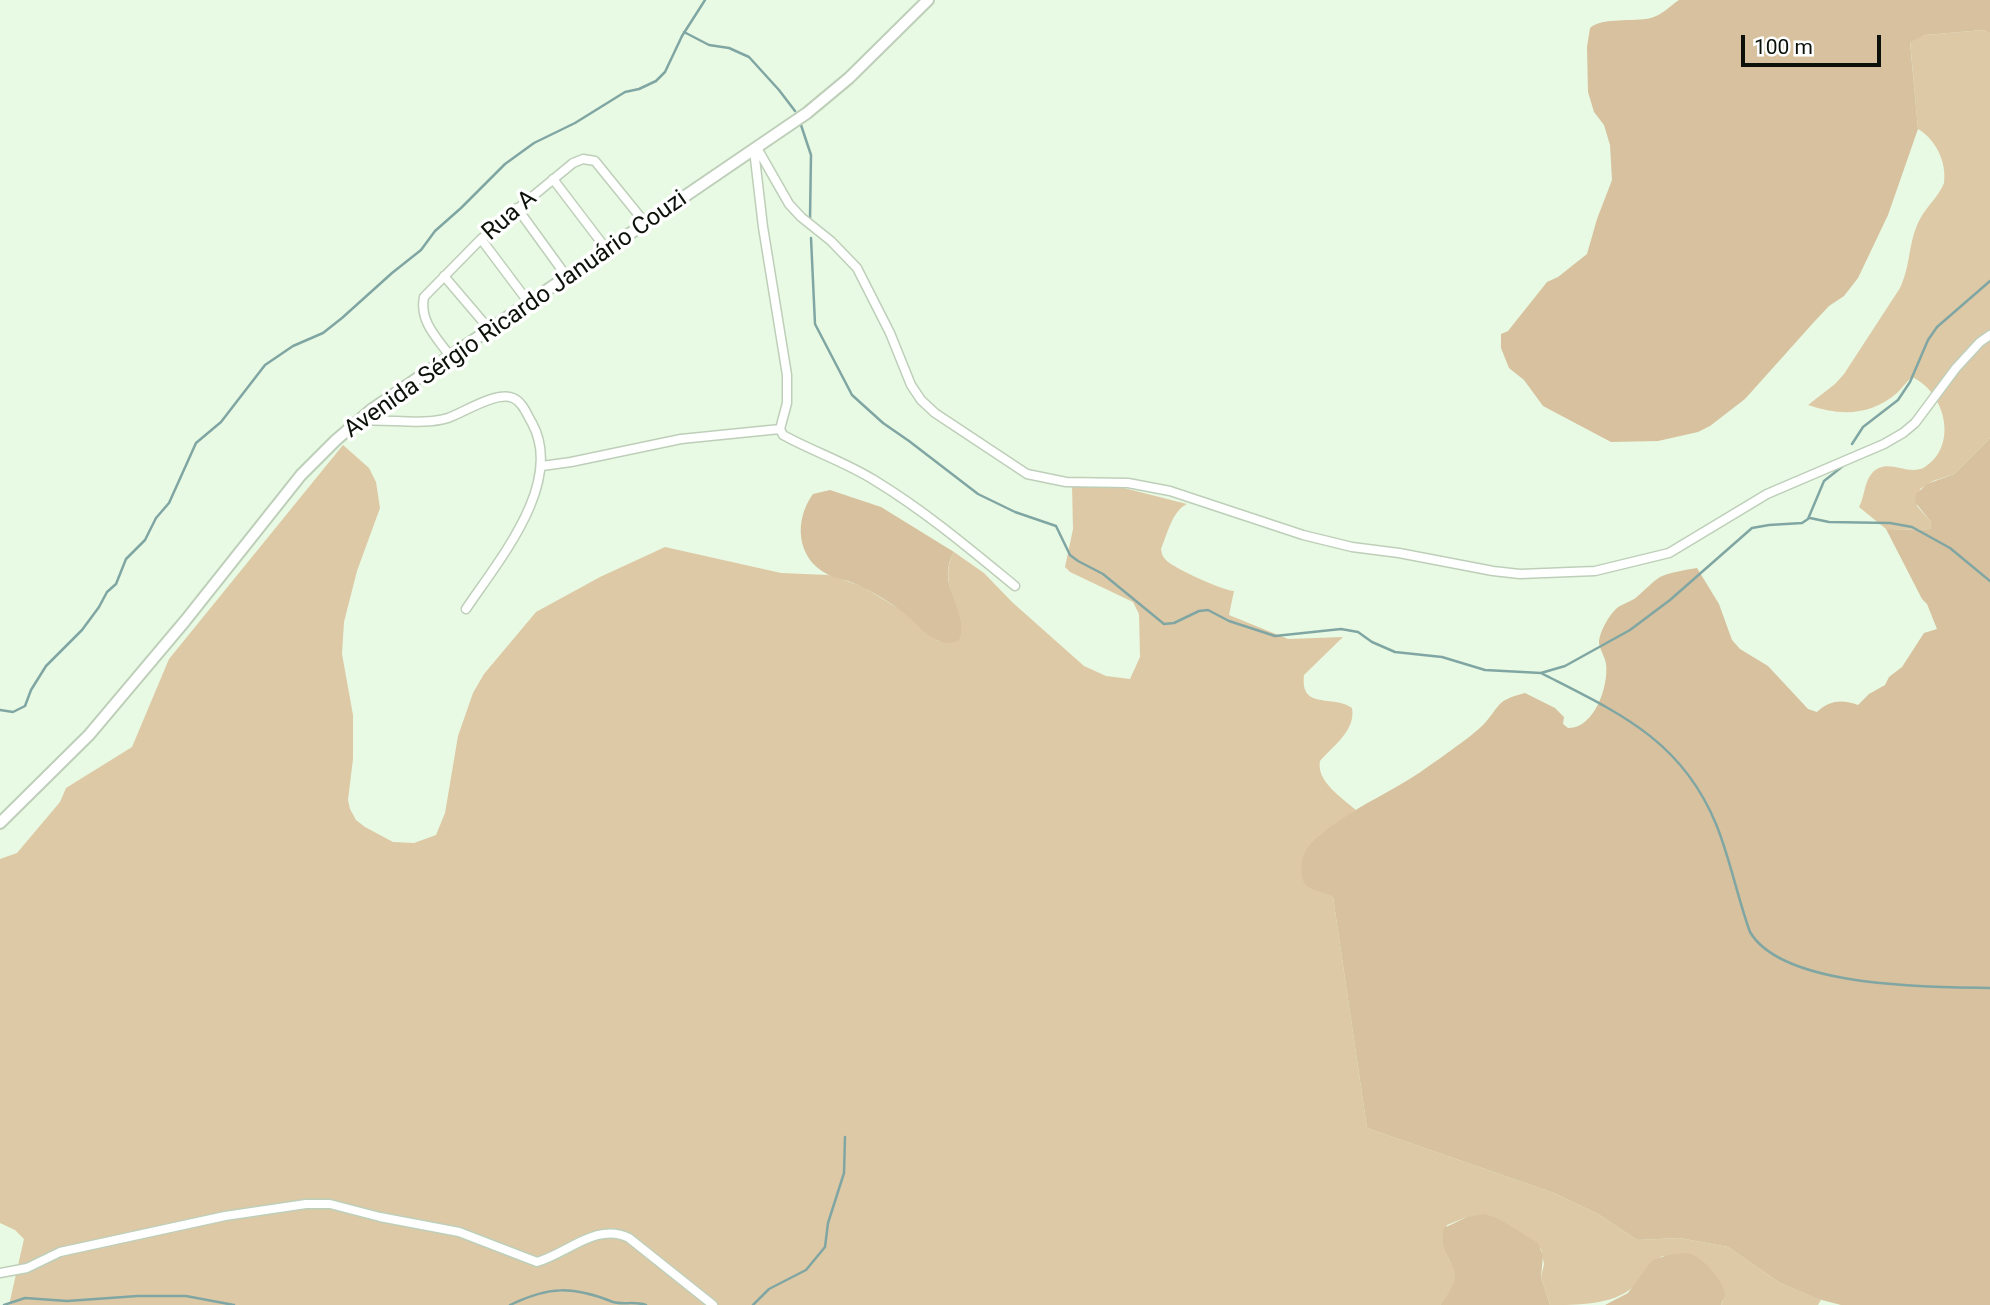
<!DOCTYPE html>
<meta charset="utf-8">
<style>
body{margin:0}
#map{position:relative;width:1990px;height:1305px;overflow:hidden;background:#e8fae3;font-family:Roboto,sans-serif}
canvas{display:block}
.scale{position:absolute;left:1741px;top:35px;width:140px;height:32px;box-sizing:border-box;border:4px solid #0c120a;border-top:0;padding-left:9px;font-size:21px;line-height:24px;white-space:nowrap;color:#0c120a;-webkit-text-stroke:5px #fff;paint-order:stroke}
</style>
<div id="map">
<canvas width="1990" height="1305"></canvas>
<div class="scale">100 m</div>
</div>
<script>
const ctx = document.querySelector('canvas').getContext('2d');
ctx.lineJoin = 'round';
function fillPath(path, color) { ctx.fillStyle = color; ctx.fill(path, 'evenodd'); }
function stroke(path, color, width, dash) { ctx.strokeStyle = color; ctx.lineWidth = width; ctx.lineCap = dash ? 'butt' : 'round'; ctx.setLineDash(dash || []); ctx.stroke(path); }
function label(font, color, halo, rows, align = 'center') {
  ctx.font = font + ' Roboto,sans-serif'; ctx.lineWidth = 7; ctx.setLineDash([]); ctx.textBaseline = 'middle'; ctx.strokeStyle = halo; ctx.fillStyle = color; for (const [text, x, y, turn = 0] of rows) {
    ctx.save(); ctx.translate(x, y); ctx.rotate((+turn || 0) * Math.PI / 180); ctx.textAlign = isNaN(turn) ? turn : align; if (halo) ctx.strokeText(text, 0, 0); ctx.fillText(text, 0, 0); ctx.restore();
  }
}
const green = new Path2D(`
 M1983,30l7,3v405l-36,36 -21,7 -13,8 -3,17 14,16 -1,8 -44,-1 -27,-22c6,-11 5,-26 14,-35 16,-15 34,5 52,-5 34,-22 20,-75 -13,-90 -5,4 -10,11 -15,16 -27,23 -57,23 -89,12l27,-21 9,-10 56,-86c11,-22 8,-47 20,-69 7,-13 19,-23 24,-36 3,-22 -9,-44 -26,-54l-8,-88 15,-6z
 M343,445l26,23 7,14 4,26 -23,63 -13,51 -2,32 11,61v44l-5,41 2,9 6,11 9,7 28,15 21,1 22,-8 9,-22 13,-77 15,-43 11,-19 52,-62 64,-35 65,-30 116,26 47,2 16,5 19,7 38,23 37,31 21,-22c-6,-23 -18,-44 -5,-67l30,21 28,29 72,64 22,10 24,3 10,-22 -1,-43 -6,-12 -63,-30 -5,-5 8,-38 -1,-43 48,1 67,17c-15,7 -20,31 -26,45 1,5 1,7 5,11 7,8 58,31 68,31l-5,24 59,24 55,-2 -39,38c-4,36 29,19 48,33 4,22 -18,37 -32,53 -4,20 22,37 36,49l-37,26 8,57 6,4 34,231 187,65 44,21 39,26 43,-2 48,9 52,36 41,17 -3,5h-97l2,-4 -60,-45c-16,7 -20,19 -30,31 -20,18 -55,18 -83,18l-9,-28 3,-13 -3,-15 -74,-32 -20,8c-4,15 -5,26 5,39 3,5 5,5 5,11 0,10 -11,22 -17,30h-1431l15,-66 -9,-9 -15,-7v-364l17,-6 43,-51 6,-14 66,-41 37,-88z`);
const forest = new Path2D(`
 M1679,0h311v33l-7,-3 -58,5 -15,7 8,87 -30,86 -30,63 -14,18 -15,10 -15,16 -69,77 -35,27 -12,6 -40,9 -47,1 -68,-36 -19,-26 -15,-12 -8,-20v-14l7,-3 39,-49 11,-5 29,-23 10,-35 15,-39 -2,-35 -6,-20 -10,-13 -6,-20 -1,-45 3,-19c13,-11 43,-6 61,-10 11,-3 19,-12 28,-18z
 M1990,438v867h-149l-23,-6 -38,-16 -52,-36 -48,-9 -43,2 -39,-26 -44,-21 -187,-65 -34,-231c-15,-10 -35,-2 -31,-34 1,-17 21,-31 34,-40 26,-19 56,-32 83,-50 17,-12 51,-35 65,-49 18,-20 11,-23 41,-31l30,15 9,9 -1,7 5,4c26,1 41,-42 38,-64 -1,-7 -6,-14 -7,-21 0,-11 12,-32 21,-37 7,-4 13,-5 19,-11 7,-6 13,-13 21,-18 11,-5 25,-7 37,-9l22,36 13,36 8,9 28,17 40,43 9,3c12,-12 26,-13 41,-7l11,-11 16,-9 4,-8 13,-10 22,-34 13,-4 -10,-25 -5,-5 -36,-70 44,1 1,-8 -16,-20 1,-8 11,-10 27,-10z
 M830,490l51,17 73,45c-20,34 17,60 5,88 -23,12 -42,-18 -59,-30 -16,-12 -34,-22 -52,-29 -7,-2 -15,-3 -21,-7 -31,-16 -33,-54 -14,-80z
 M1485,1214l14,5 39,24 5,13 -2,21 9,28h-110c36,-44 -4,-36 4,-77l23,-11z
 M1688,1253c16,5 33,25 37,41l-4,11h-116l23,-12 22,-30 5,-4 14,-4z`);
const stream = new Path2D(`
 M684,32l25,13 20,3 20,9 30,33 16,21
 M801,125l10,30 -1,64
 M811,238l4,86 37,71 31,28 26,18 69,53 37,18 41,14 14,29 8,6 25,13 61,50 10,-1 25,-12 9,-1 21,11 46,15 66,-7 17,3 14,10 23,10 47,5 43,13 56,3 24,-7 65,-36 40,-30 82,-72 17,-3 33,-2 6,-4 16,-38 19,-15
 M1852,444l11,-17 35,-27 12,-18 18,-42 9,-13 53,-46
 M1810,518l19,4 61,1 22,4 38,21 40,33
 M1541,673c76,39 140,66 175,151 14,34 21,72 34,108 33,56 180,55 240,56
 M0,710l13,2 12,-6 6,-16 15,-24 36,-36 17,-23 8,-15 9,-8 10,-25 19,-19 11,-22 13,-15 27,-60 25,-21 44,-57 28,-19 30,-13 19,-15 50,-45 29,-23 14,-19 26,-23 44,-44 29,-21 41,-20 50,-31 14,-3 17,-8 9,-9 17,-36 23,-36
 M4,1305l21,-7 42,3 71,-5h48l48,9
 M510,1305c39,-19 63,-19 103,-3 10,3 22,-1 33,3
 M753,1305l16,-16 37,-19 19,-23 3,-24 16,-50 1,-36`);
const minor = new Path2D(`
 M757,148l32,56 12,13 30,24 26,27 33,65 21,52 10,15 14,13 92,61 39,8 62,1 42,8 133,44 49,12 47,6 94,18 27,3 75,-3 74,-18 98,-59 117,-50 19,-11 12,-10 41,-55 24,-26 10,-7
 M754,150l9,77 24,148v28l-7,26 3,6c29,16 62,27 91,45 51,31 96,69 141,106
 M553,179l54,71
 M517,208l50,69
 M481,239l48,64
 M444,276l46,54
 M450,356c-13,-18 -31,-35 -26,-59l57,-58 92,-76 10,-4 12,2 51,63
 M358,421c28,-3 65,5 90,-3 17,-6 48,-27 65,-20 10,4 14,17 19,25 33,60 -34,138 -66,186
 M542,466l29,-4 110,-23 99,-10
 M0,1273l27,-5 33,-16 165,-36 81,-12h24l50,13 79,15 78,30c31,-9 60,-40 92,-24l84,67`);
const tertiary = new Path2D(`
 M0,823l89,-88 96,-114 116,-146 35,-35 35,-30 436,-297 42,-35 79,-78`);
const streetNames = [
 ["Rua A",510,216,-41],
 ["Avenida Sérgio Ricardo Januário Couzi",516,315,-35]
];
fillPath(green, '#dec9a6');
fillPath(forest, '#d7c19e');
stroke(stream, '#80a6a3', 2.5);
stroke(minor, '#becfb9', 11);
stroke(tertiary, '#becfb9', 14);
stroke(minor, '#fff', 8);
stroke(tertiary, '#fff', 10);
label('24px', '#0c120a', '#fff', streetNames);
</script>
